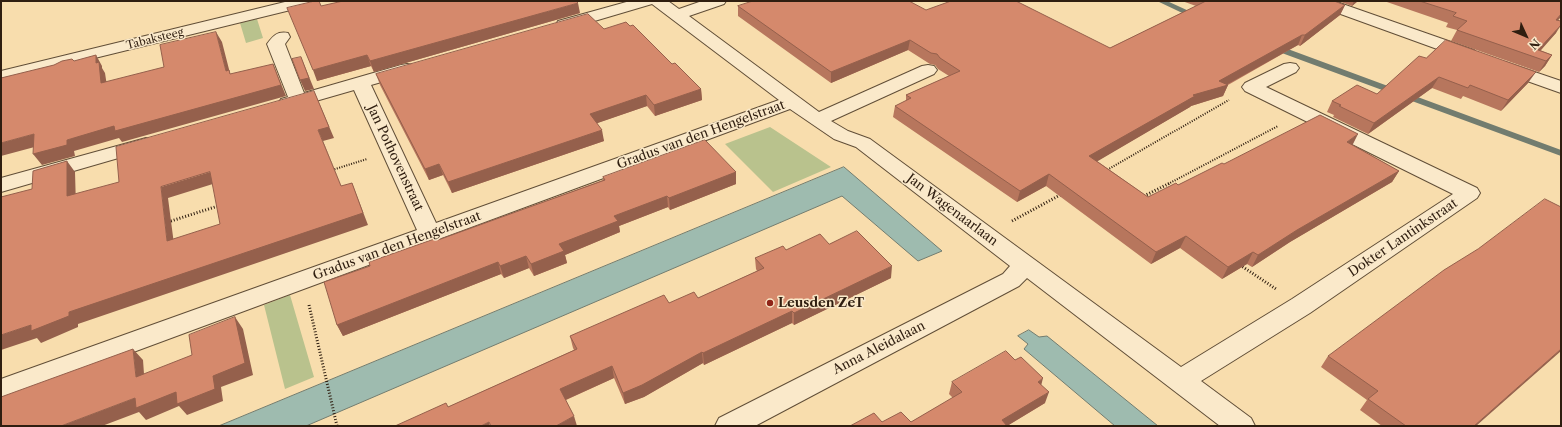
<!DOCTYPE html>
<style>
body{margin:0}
#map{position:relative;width:1562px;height:427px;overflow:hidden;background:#f8ddad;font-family:"Libre Caslon Text",serif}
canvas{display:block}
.frame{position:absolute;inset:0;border:2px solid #2f1e10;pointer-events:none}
.north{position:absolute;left:1506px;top:16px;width:40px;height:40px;-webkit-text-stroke:3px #fae9ca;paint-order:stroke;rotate:134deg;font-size:11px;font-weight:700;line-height:16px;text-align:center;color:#2f1e10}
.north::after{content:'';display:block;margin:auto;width:14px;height:18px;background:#2f1e10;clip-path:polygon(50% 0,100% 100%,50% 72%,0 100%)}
</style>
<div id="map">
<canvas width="1562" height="427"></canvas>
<div class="frame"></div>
<div class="north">N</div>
</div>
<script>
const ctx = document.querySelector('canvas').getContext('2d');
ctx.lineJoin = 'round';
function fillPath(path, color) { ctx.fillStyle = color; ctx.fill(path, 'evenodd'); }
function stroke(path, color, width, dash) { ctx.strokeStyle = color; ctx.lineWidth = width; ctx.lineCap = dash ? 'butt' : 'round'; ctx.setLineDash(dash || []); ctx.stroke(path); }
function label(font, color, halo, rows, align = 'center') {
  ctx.font = font + ' "Libre Caslon Text",serif'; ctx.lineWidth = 3; ctx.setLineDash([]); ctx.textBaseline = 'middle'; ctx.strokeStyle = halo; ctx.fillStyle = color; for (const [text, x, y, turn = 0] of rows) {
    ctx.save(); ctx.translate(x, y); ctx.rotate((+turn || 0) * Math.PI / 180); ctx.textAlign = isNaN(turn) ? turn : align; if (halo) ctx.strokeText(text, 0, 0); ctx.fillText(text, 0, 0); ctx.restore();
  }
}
const green = new Path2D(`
 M257,19l6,19 -17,5 -6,-20z
 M770,127l61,40 -58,25 -48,-48z
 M290,295l24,82 -29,12 -21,-84z`);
const water = new Path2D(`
 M844,167l98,84 -24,10 -76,-65 -536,230h-87z
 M1029,330l10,7 8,-1 111,90h-43l-91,-77 4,-5 -10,-8z`);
const stream = new Path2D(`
 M1157,1h10l35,16 -1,2h-6z
 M1271,45h6l284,105v6l-290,-107z`);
const pathFar1 = new Path2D(`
 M332,170l35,-11
 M1105,171l124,-71
 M1168,184l110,-58`);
const path = new Path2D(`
 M1144,196l26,-13
 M1012,221l50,-27
 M168,222l50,-16
 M1240,265l36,24
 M309,305l28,121`);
const minor = new Path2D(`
 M289,1h28l-2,3 -314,77v-10z
 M630,1h38l11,8 23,-8h24l-2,3 -35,12 130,96 103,-46 6,-1 6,1 3,4 -3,4 -103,47 17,10 22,8 311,228 111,-68 161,-105 -208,-103 -3,-4 3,-4 39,-19 6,-1 6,1 3,4 -3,4 -30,15 211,101 3,5 -3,5 -167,115 -109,68 50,37 4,8h-35l-193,-148 -8,8 -264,140h-40l4,-8 284,-144 7,-8 -154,-119 -22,-8 -44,-30 -789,292v-22l416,-149 -63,-140 -66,19 -7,-2 -2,-4 2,-4 7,-2 -21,-53c6,-8 10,-13 21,-11l2,4 -5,7 19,49 97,-28 6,-1 6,1 3,4 -3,4 -42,12 65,138 343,-123 -127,-96 -88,26 -6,-1 -2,-4 2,-4z
 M1311,1h23l140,49 3,4 -3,4 -6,1 -6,-1 -149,-54z
 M1505,62l56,19v12l-62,-22 -3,-4 3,-4z
 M146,138l7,2 3,4 -3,4 -152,44v-14z`);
const wall = new Path2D(`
 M1182,1h152l11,4 -5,10 -40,31 -2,-1 -70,40 -5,11 -32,10 -1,1 -93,54 51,36 30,-12 46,-21 128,-19 47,26 -7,11 -102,60 -38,25 -5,-3 -25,15 -42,-31 -29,16 -105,-78 -29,16 -124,-85 2,-11 11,-5v-6l43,-19 -11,-7 -3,-4 -5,-1 -22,-14 -77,33 -93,-67v-10l188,4 184,38 86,-42z
 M1338,1h20l-6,5z
 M1384,1h177l-5,32 -16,17 12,5 -7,11 -6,6 -88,-31 6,-11 -11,-3 2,-4z
 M321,6l259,7 -206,59 -3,-6 -54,15z
 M630,26l42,38 29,25 1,11 -47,16 -8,-10 -50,17 7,18 -152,52 -9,-18 -14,5 -49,-95 -4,-11 228,-45z
 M1426,58l102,25 -27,28 -38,-15 -2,3 -29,-11 -64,46 -35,-17 1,-2 -7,-3 5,-11 45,-7z
 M736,172v12l-66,26 -2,-3 -49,19 1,6 -55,23 2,8 -33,13 -5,-8 -25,10 -3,-4 -158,62 -6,-11 33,-59 233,-86v-3z
 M829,244l62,34 -97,47 -2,-2 -88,42 -1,-2 -59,34 -19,7 -11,-26 -48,22 -118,7 126,-57 -1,-2 -3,-12 99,-33 29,-5 59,-27 -1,-2 -1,-11 31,-8z
 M1328,356l148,70h-94l-22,-16 7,-10 -46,-33z
 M952,382l89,3 4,18 -38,23 -125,-4h29l42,-24 -4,-4z`);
const shadedWall = new Path2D(`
 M1354,1h4l-6,5z
 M578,3l2,10 -206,59 -4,-11z
 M1345,5l-5,10 -40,31 5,-11z
 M1561,14v3l-12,13 7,-10z
 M1561,25l-5,8 -21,24 3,-7z
 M216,32l6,10 10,39 -6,-10z
 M1302,35l-4,10 -72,40h2l-5,11 -32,10 -1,1 -104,61 3,-12 104,-61z
 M910,40l-2,10 -77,33v-11z
 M96,55l6,11v2l3,5 3,20 -7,-10 -5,-20z
 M367,55l4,11 -54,15 -4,-11z
 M1552,55l-7,11 -6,6 7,-11z
 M301,57l13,32 -9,2 -5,-11z
 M273,64l13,32 -164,46 -3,-4 -45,13 1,5 -33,9 -9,-11 34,-14z
 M1536,72l-8,11 -27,28 7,-11z
 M1439,77l-7,11 -64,46 6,-11z
 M701,89l1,11 -47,16 -1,-11z
 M314,91l20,47 -11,3 23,56 -28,-67z
 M646,95l1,11 -55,19 -2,-11z
 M602,130l2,11 -152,52 -4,-11z
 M34,134l8,11 -41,11v-13z
 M1358,134l-6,12 -5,-4z
 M67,161l8,11 1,35 -9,-11z
 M439,164l4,11 -14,5 -4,-11z
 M1399,171l-7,11 -102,60 -38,25 6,-12 39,-25z
 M210,172l6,11 -48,15 7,54 -8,-11 -6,-54z
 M736,172v12l-66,26 -1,-12z
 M1049,174l-3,12 -29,16 3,-11z
 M352,183l16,42 -290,99v3l-37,16 -4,-5 -36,12v-15l68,-23z
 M667,196l1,11 -49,19 1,6 -55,23 2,8 -33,13 -3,-12 28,-20 55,-28z
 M1186,236l-6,12 -29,16 5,-12z
 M1253,252l-6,12 -25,15 6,-12z
 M526,256l3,12 -25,10 -4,-12z
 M498,262l3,12 -158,62 -6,-11z
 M892,266l-1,12 -97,47v-12z
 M792,311v12l-88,42 -1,-12z
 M235,317l8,12 10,46 -32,12 2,14 -36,14 -8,-9 -33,14 -7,-8 -37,14h-41l74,-28 78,-22z
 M133,349l10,11 2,28 -9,-11z
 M1561,349v2l-85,75h-2z
 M702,352l1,11 -59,34 -19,7 -2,-11z
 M612,366l2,12 -51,23 -3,-12z
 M1043,378l-3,12 -2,-8z
 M1049,392l-4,11 -38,23 -5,-6z
 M574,416l3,10h-21z
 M489,422l1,4h-9z`);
const building = new Path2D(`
 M315,1h4l2,5 22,-5h233l2,2 -208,58 -3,-6 -54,15 -26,-62z
 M753,1h156l17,9 25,-9h65l94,47 96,-47h128l11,4 -40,30h-3l-83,46 9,4 -35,10 2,1 -106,60 59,41 28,-14 2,2 44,-22 2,1 96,-49 38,19 -11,8 52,29 -102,59 -39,25 -5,-3 -25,15 -42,-31 -30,16 -107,-78 -29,17 -125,-85 16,-8 -5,-3 54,-24 -20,-13 -3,-4 -6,-1 -21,-13 -79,32 -93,-66z
 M1420,1h141v13l-5,6 5,1v4l-23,25 14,5 -6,6 -89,-31 10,-9 -14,-5 3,-3z
 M588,14l16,15 22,-7 4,4 3,-1 39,39 3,-1 26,26 -47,16 -8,-10 -56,19 12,16 -154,52 -9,-18 -14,5 -49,-95z
 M216,32l10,39 3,-1 1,4 43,-10 8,21 -166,46 -1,-5 -47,14v5l-34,9 1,-20 -33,9v-65l53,-13 8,-4 10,-2 2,2 22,-6v8l3,-1 2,21 63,-16 -4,-22z
 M1446,40l90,32 -28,28 -38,-15 -2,3 -29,-11 -65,46 -35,-17 2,-1 -9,-4 25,-16 20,9 42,-38 7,2z
 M301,57l8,21 -9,2 -8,-21z
 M314,91l15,36 -11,3 23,56 11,-3 11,30 -294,99v4l-38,15v-6l-30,10v-138l31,-8 1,-18 34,-10v35l52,-14 -3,-35zM210,172l10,52 -53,17 -6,-54z
 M705,140l31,32 -67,26 -2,-2 -53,20 4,5 -59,23 5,7 -33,13 -5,-8 -26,10 -2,-4 -161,63 -13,-43 46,-16 -1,-4 68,-24 1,2 86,-31 81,-29 -2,-3z
 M1545,199l16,8v142l-87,77h-68l-38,-27 10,-8 -50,-35 116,-86 34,-21z
 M857,231l35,35 -98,47 -2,-2 -89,42 -1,-1 -60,33 -19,8 -11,-27 -52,23 14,27 -18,10h-65l-2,-4 -8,4h-86l51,-23 2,4 129,-58 -7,-13 94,-41 5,8 25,-11 4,6 66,-30 -9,-10 28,-12 3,4 34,-16 9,10z
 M235,317l10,46 -32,13 2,13 -38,15 -1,-12 -40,16 -1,-10 -74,28h-60v-29l132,-48 3,28 56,-22 -3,-20z
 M1006,351l9,9 6,-3 22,21 -5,4 11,10 -47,28 5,6h-157l24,-13 8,9 19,-10 10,10 51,-30 -10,-10z`);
const markers = [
 [770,303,4,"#8f2418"]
];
const farStreetnames = [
 ["Tabaksteeg",155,39,-14]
];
const streetNames = [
 ["Gradus van den Hengelstraat",701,135,-20],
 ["Jan Pothovenstraat",395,158,65],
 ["Jan Wagenaarlaan",952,210,37],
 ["Dokter Lantinkstraat",1403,238,-34],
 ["Gradus van den Hengelstraat",397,246,-20],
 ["Anna Aleidalaan",879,348,-27]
];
const poiNames = [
 ["Leusden ZeT",778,303]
];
fillPath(green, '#b9c28d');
fillPath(water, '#9ebbaf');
stroke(water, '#727c6f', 1);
fillPath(stream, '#727c6f');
stroke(minor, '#614e37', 2);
stroke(pathFar1, '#2f1e10', 2, [1, 1.5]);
stroke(path, '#2f1e10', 3, [1, 2]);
fillPath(minor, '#fae9ca');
fillPath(wall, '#b7765d');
fillPath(shadedWall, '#95604c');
fillPath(building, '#d5896c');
stroke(building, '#95604c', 1);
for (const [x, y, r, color] of markers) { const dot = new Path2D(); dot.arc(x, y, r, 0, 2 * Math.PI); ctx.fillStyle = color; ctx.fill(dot); stroke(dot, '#fae9ca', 1.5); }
label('11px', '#2f1e10', '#fae9ca', farStreetnames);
label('13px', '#2f1e10', '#fae9ca', streetNames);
label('bold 13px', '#2f1e10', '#fae9ca', poiNames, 'left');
</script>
